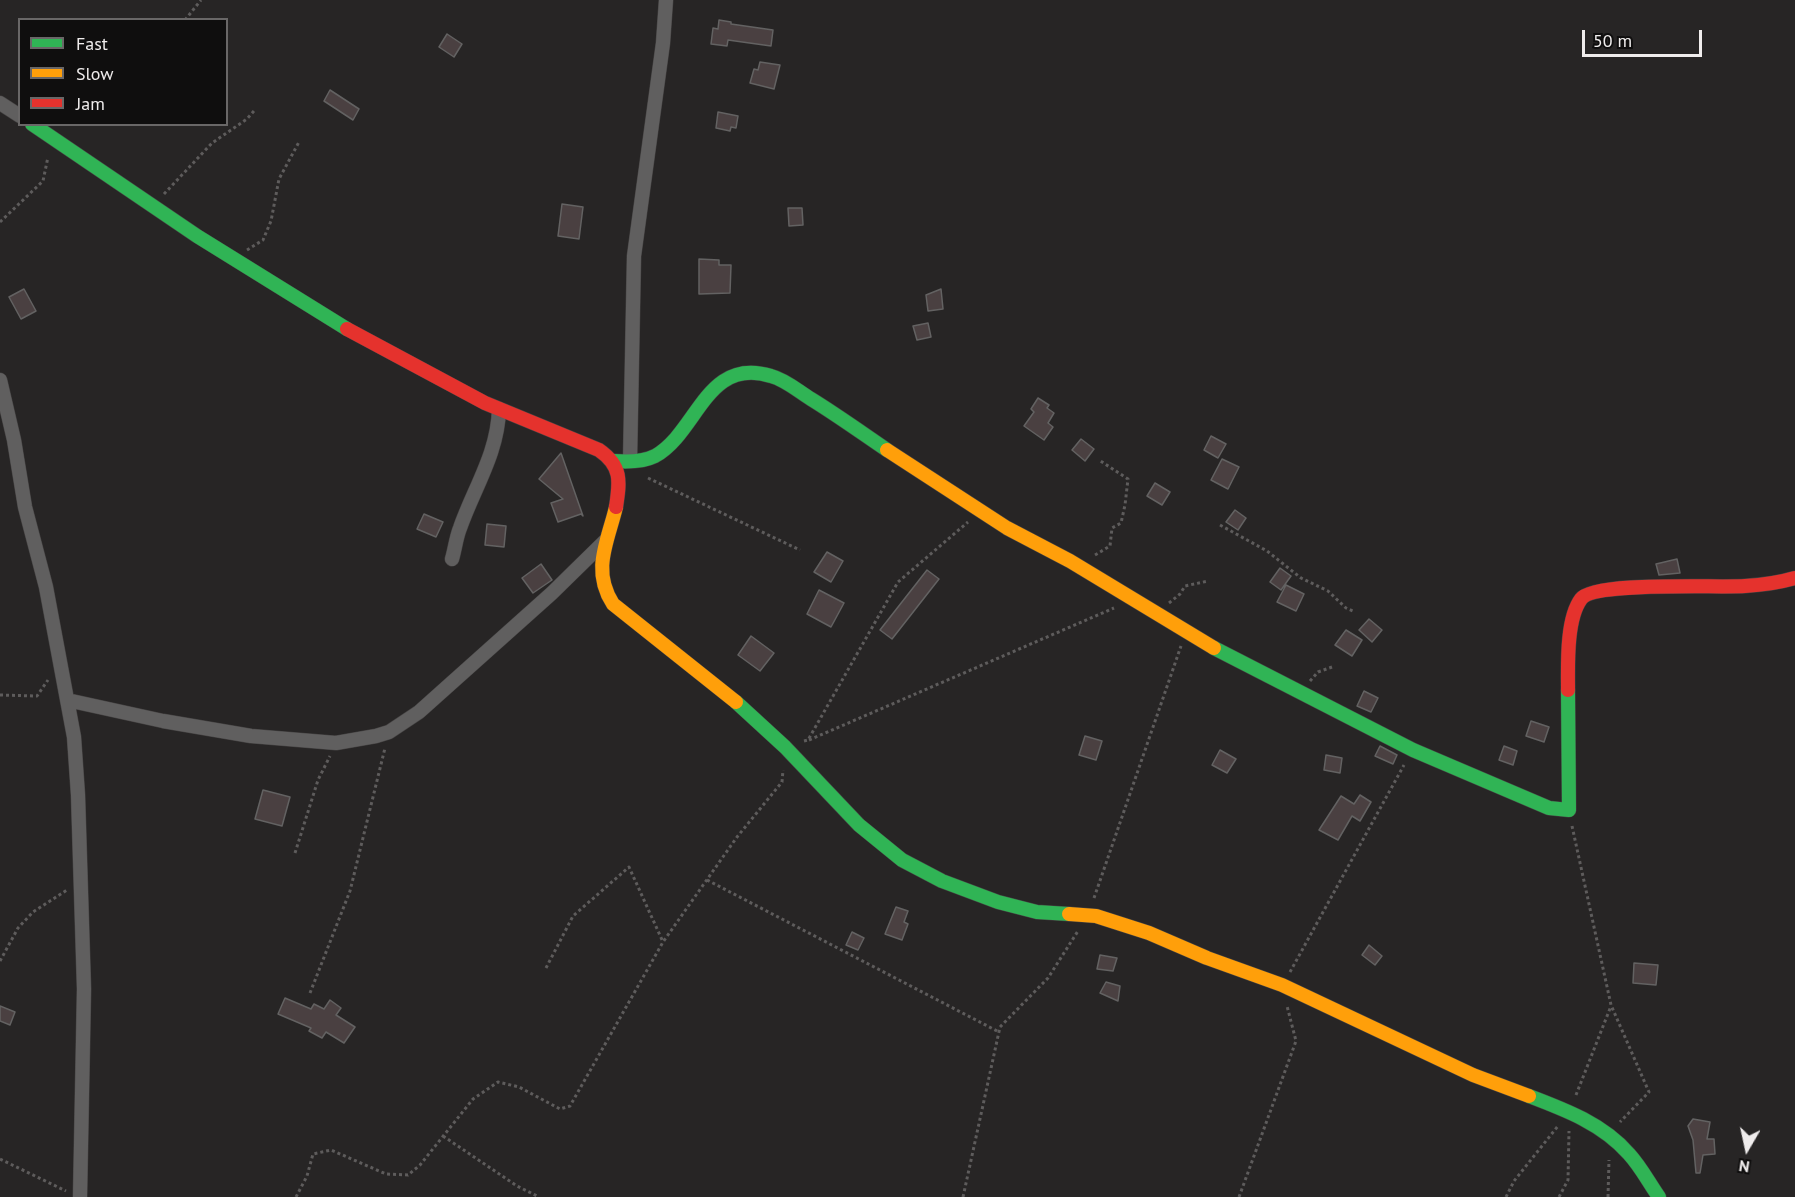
<!DOCTYPE html>
<style>
body{margin:0}
#map{position:relative;width:1795px;height:1197px;overflow:hidden;background:#272525;font-family:"PT Sans",sans-serif}
canvas{display:block}
.legend{position:absolute;left:18px;top:18px;width:210px;height:108px;box-sizing:border-box;background:#0f0e0e;border:2px solid #696767;margin:0;padding:8px 10px;list-style:none;font-size:18px;color:#f0eded}
.legend li{display:flex;align-items:center;gap:12px;height:30px}
.legend b{width:30px;border:2px solid #696767}
.north{position:absolute;left:1717px;top:1119px;width:60px;height:60px;-webkit-text-stroke:4px #0f0e0e;paint-order:stroke;rotate:189deg;font-size:16px;font-weight:700;line-height:24px;text-align:center;color:#f0eded}
.north::after{content:'';display:block;margin:auto;width:21px;height:27px;background:#f0eded;clip-path:polygon(50% 0,100% 100%,50% 72%,0 100%)}
.scale{position:absolute;left:1582px;top:30px;width:120px;height:27px;box-sizing:border-box;border:3px solid #f0eded;border-top:0;padding-left:8px;font-size:18px;line-height:21px;white-space:nowrap;color:#f0eded;-webkit-text-stroke:4px #0f0e0e;paint-order:stroke}
</style>
<div id="map">
<canvas width="1795" height="1197"></canvas>
<ul class="legend">
<li><b style="height:8px;background:#30b455"></b>Fast</li>
<li><b style="height:8px;background:#ff9f0a"></b>Slow</li>
<li><b style="height:8px;background:#e5322d"></b>Jam</li>
</ul>
<div class="north">N</div>
<div class="scale">50 m</div>
</div>
<script>
const ctx = document.querySelector('canvas').getContext('2d');
ctx.lineJoin = 'round';
function fillPath(path, color) { ctx.fillStyle = color; ctx.fill(path, 'evenodd'); }
function stroke(path, color, width, dash) { ctx.strokeStyle = color; ctx.lineWidth = width; ctx.lineCap = dash ? 'butt' : 'round'; ctx.setLineDash(dash || []); ctx.stroke(path); }
const building = new Path2D(`
 M719,20l12,2v2l42,6 -2,16 -43,-6 -1,6 -16,-2 2,-16 5,1z
 M447,34l15,10 -8,13 -15,-10z
 M760,62l20,3 -6,24 -24,-6 4,-14 4,1z
 M330,90l29,19 -6,11 -29,-19z
 M718,112l20,4 -2,12 -5,-1 -1,4 -14,-3z
 M562,204l21,3 -4,32 -21,-3z
 M788,208h14l1,17 -14,1z
 M699,259l20,1v5h12l-1,28 -31,1z
 M24,289l12,22 -15,8 -12,-22z
 M941,289l2,20 -15,2 -2,-16z
 M928,323l3,14 -14,3 -4,-14z
 M1038,398l11,7 -2,3 7,5 -6,10 5,4 -9,13 -20,-14 10,-14 -3,-3z
 M1211,436l15,8 -8,14 -14,-8z
 M1081,439l13,10 -9,12 -13,-11z
 M561,453l22,63 -2,-2 -23,8 -7,-19 12,-4 -24,-20z
 M1222,459l17,8 -11,22 -17,-9z
 M1155,483l15,9 -8,13 -15,-9z
 M1235,510l11,8 -8,12 -12,-8z
 M424,514l19,8 -7,15 -19,-8z
 M487,524l19,2 -2,21 -19,-2z
 M827,552l16,9 -12,21 -17,-10z
 M1677,559l3,14 -21,2 -3,-11z
 M541,564l11,16 -19,13 -11,-15z
 M1280,568l11,8 -10,14 -11,-8z
 M927,570l12,9 -47,60 -12,-9z
 M1286,585l18,9 -8,17 -19,-9z
 M819,590l25,13 -13,24 -24,-13z
 M1369,619l13,11 -10,12 -13,-12z
 M1346,630l16,10 -10,16 -17,-11z
 M751,636l23,17 -14,18 -22,-16z
 M1364,691l14,7 -7,14 -14,-6z
 M1531,721l18,6 -5,15 -18,-6z
 M1085,736l17,5 -6,19 -17,-5z
 M1380,746l17,9 -4,9 -18,-8z
 M1504,746l13,5 -4,14 -14,-5z
 M1220,750l16,9 -9,14 -15,-8z
 M1326,755l16,3 -2,15 -16,-3z
 M263,790l27,7 -8,29 -27,-7z
 M1360,795l11,7 -11,19 -8,-5 -14,24 -19,-10 22,-34 13,8z
 M896,907l12,4 -4,11 4,2 -6,16 -17,-6z
 M852,932l12,6 -6,12 -12,-5z
 M1369,945l13,11 -7,9 -13,-10z
 M1100,955l17,3 -4,13 -16,-2z
 M1634,963l24,2 -2,20 -23,-2z
 M1106,982l14,4 -2,15 -18,-8z
 M285,998l26,11 3,-5 10,5 6,-9 11,8 -5,7 19,12 -11,16 -18,-11 -4,6 -13,-7 2,-3 -33,-14z
 M0,1006l15,6 -5,13 -10,-4z
 M1693,1119l17,3 -3,17h7l1,15 -12,1 -3,18h-4l-3,-33 -5,-14z`);
const path = new Path2D(`
 M185,20l16,-20
 M164,194l48,-51 35,-24 7,-8
 M0,222l43,-41 5,-24
 M247,250l16,-10 8,-19 8,-42 20,-37
 M648,478l152,72
 M1220,525l47,26 34,27 27,13 18,17 9,4
 M1095,555l15,-9 2,-18 9,-5 4,-18 3,-26 -29,-19
 M1169,603l11,-9 5,-8 23,-5
 M1310,681l8,-9 14,-5
 M0,695l37,1 11,-16
 M809,740l305,-132
 M804,741l4,-1 90,-158 70,-60
 M1572,826l39,179 38,87 -29,30
 M295,853l23,-73 12,-24
 M707,880l292,152
 M1094,898l87,-252
 M0,961l18,-33 15,-16 34,-22
 M546,968l27,-52 56,-49 34,75
 M1290,972l114,-207
 M310,993l40,-102 35,-143
 M1576,1095l35,-89
 M443,1136l74,50 22,11
 M0,1159l66,32
 M296,1197l11,-21 6,-22 18,-4 55,24 22,1 12,-10 53,-66 25,-17 21,5 41,22 10,-3 93,-164 74,-105 45,-55 1,-12
 M963,1197l37,-170 48,-49 30,-47
 M1239,1197l57,-156 -9,-35
 M1506,1197l8,-16 44,-55
 M1559,1197l9,-17 1,-49
 M1608,1197l1,-37`);
const street = new Path2D(`
 M0,103l20,13
 M0,380l14,60 11,67 21,80 28,150 4,58 6,194 -4,208
 M630,461l4,-205 29,-213 3,-43
 M452,559c3,-10 4,-21 8,-31 14,-40 38,-75 39,-119
 M67,700l96,21 88,15 85,7 40,-7 13,-4 30,-20 133,-119 53,-52`);
const fast = new Path2D(`
 M32,124l165,112 150,93
 M614,461c13,1 29,1 41,-5 43,-24 51,-100 116,-80 15,4 27,15 40,23 26,16 51,34 76,51
 M1214,648l199,102 136,58 20,2 -1,-120
 M736,702l49,45 74,78 43,35 40,21 56,21 39,10 32,2
 M1529,1096c37,14 74,28 100,58 12,13 20,29 30,43`);
const slow = new Path2D(`
 M887,450l120,78 63,33 144,87
 M616,507c-8,34 -25,63 -3,97l123,98
 M1069,914l27,2 53,17 58,25 75,27 191,90 56,21`);
const jam = new Path2D(`
 M347,329l138,74 114,47c23,16 21,31 17,57
 M1568,690c0,-24 -2,-71 13,-91 13,-18 137,-11 164,-13 17,-1 33,-3 50,-8`);
fillPath(building, '#4a4041');
stroke(building, '#636262', 1.5);
stroke(street, '#454343', 15);
stroke(fast, '#454343', 15);
stroke(slow, '#454343', 15);
stroke(jam, '#454343', 15);
stroke(path, '#5e5c5c', 3, [3, 3]);
stroke(street, '#605f5f', 14);
stroke(fast, '#30b455', 14);
stroke(slow, '#ff9f0a', 14);
stroke(jam, '#e5322d', 14);
</script>
